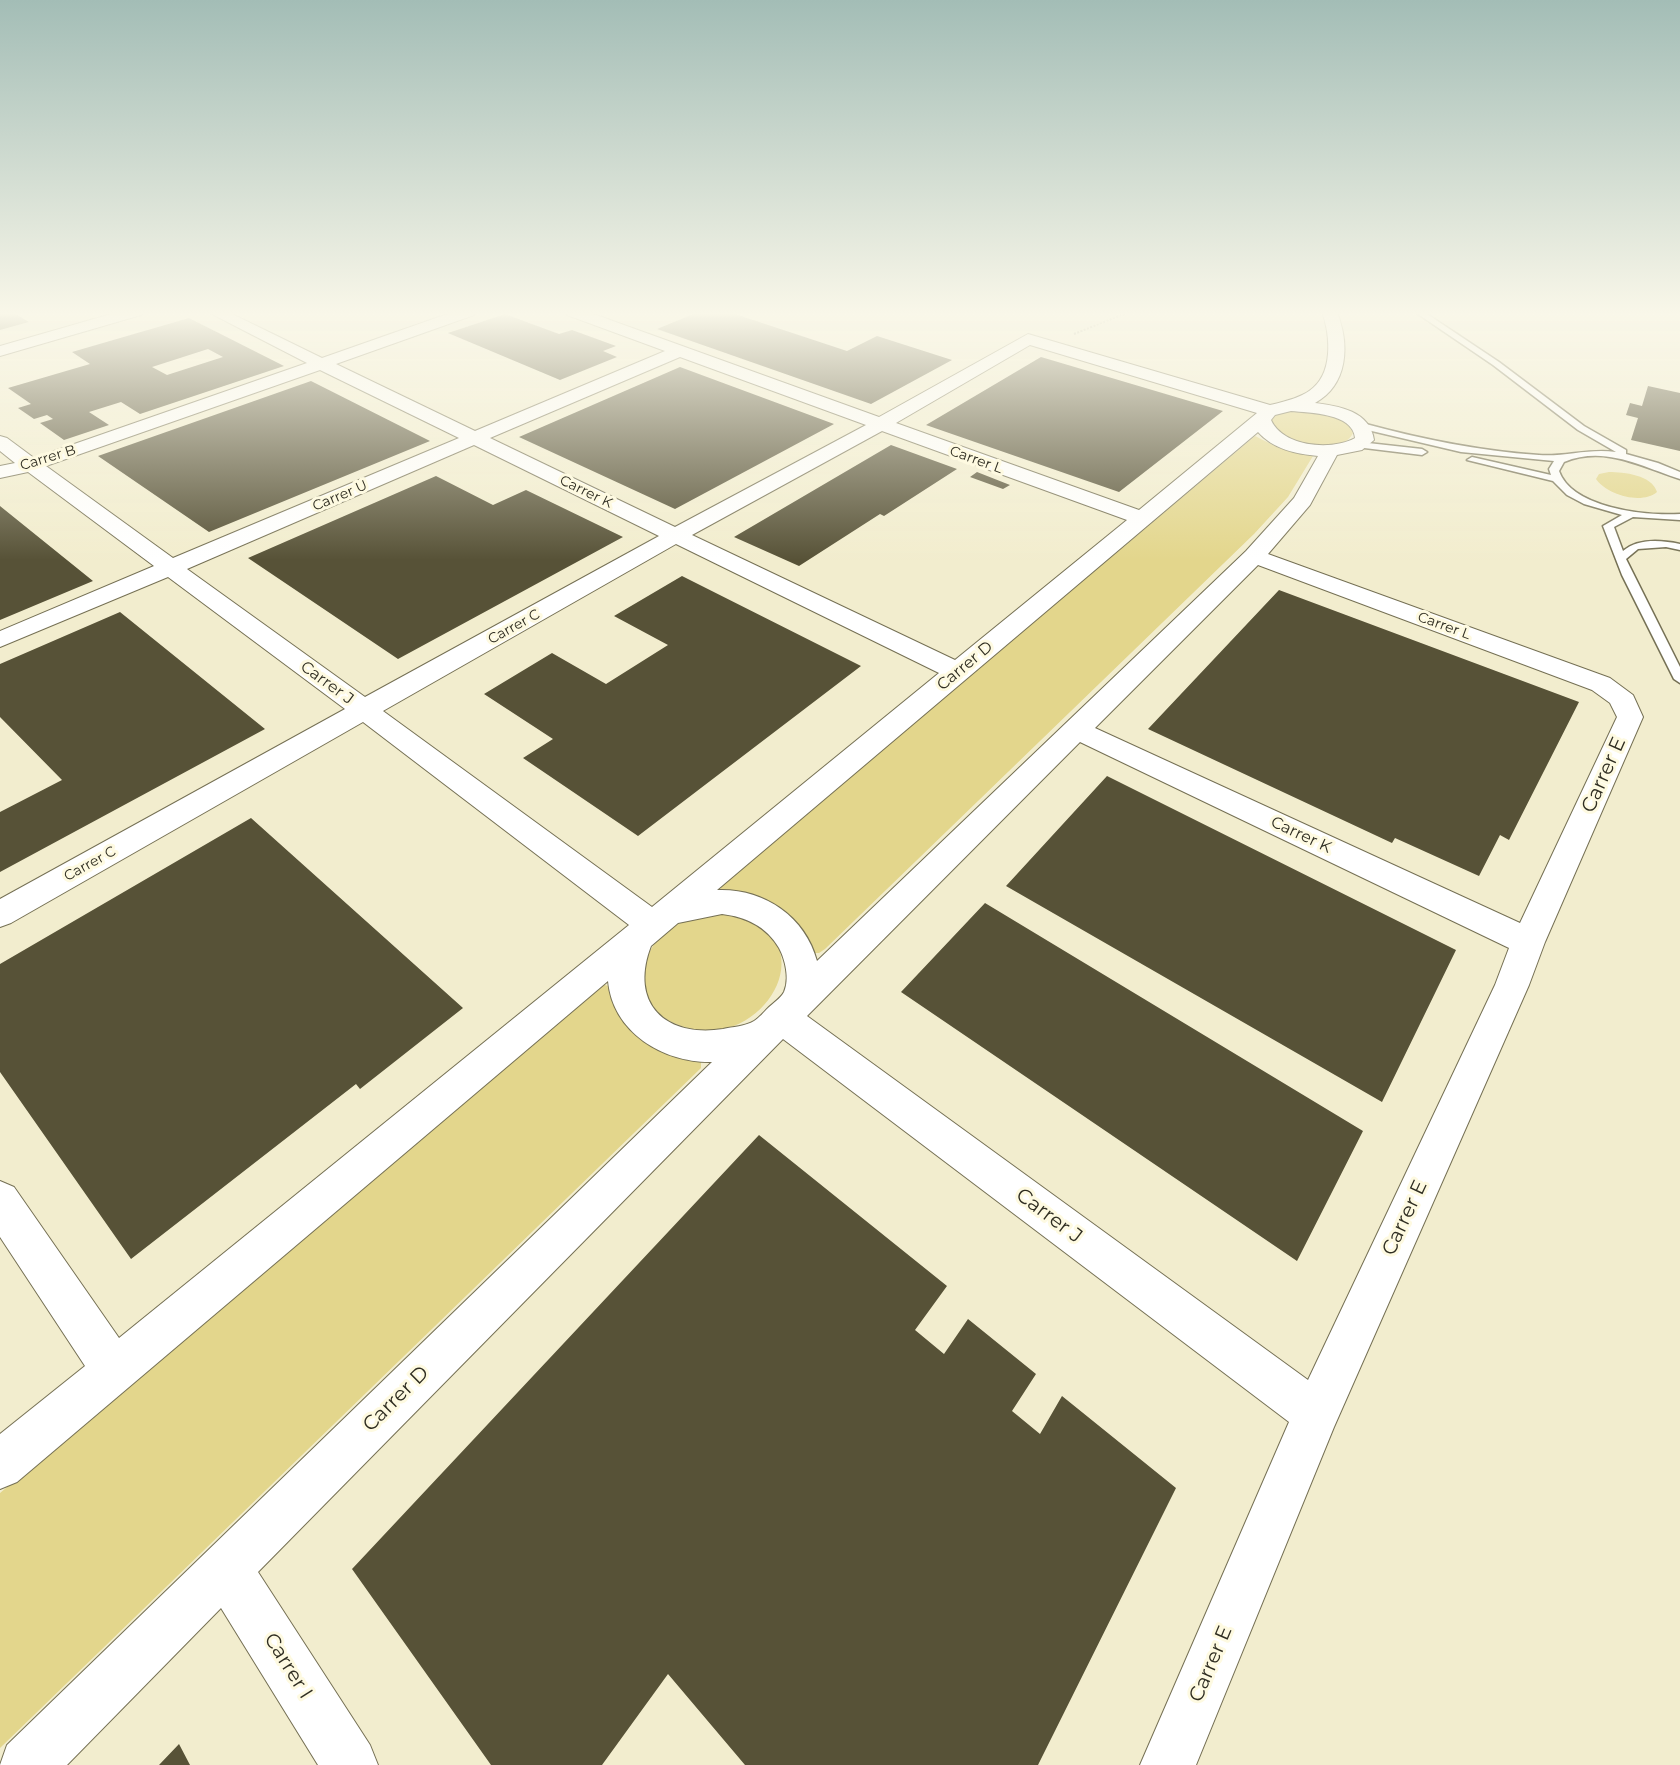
<!DOCTYPE html>
<style>
body{margin:0}
canvas{display:block;background:#f2edce}
</style>
<canvas width="1680" height="1765"></canvas>
<script>
const ctx = document.querySelector('canvas').getContext('2d');
ctx.lineJoin = 'round';
function fillPath(path, color) { ctx.fillStyle = color; ctx.fill(path, 'evenodd'); }
function stroke(path, color, width, dash) { ctx.strokeStyle = color; ctx.lineWidth = width; ctx.lineCap = dash ? 'butt' : 'round'; ctx.setLineDash(dash || []); ctx.stroke(path); }
function label(font, color, halo, rows, align = 'center') {
  ctx.font = font + ' Montserrat,sans-serif'; ctx.lineWidth = 6; ctx.setLineDash([]); ctx.textBaseline = 'middle'; ctx.strokeStyle = halo; ctx.fillStyle = color; for (const [text, x, y, turn = 0] of rows) {
    ctx.save(); ctx.translate(x, y); ctx.rotate((+turn || 0) * Math.PI / 180); ctx.textAlign = isNaN(turn) ? turn : align; if (halo) ctx.strokeText(text, 0, 0); ctx.fillText(text, 0, 0); ctx.restore();
  }
}
const green = new Path2D(`
 M1298,410c18,3 48,3 55,23 -9,21 -51,12 -67,4 -6,-2 -11,-8 -15,-12v-7l10,-6z
 M1255,436l24,12 34,8 -25,41 -34,37 -429,415 -6,4h-6l-93,-62 1,-5z
 M1609,472c15,0 43,3 48,20 -15,13 -50,3 -61,-13l3,-5z
 M715,914c126,7 51,151 -41,109 -40,-18 -39,-68 -6,-93 14,-10 30,-12 47,-16z
 M604,985l6,1 91,74v8l-701,680v-255z`);
const building = new Path2D(`
 M0,312h12l17,10 -29,8z
 M698,312h31l118,39 30,-15 75,24 -81,44 -214,-75z
 M505,314l54,20 13,-4 44,16 -13,5 14,6 -57,23 -112,-47z
 M189,318l95,48 -144,48 -19,-12 -32,10 20,13 -45,15 -24,-17 13,-4 -6,-4 -13,4 -16,-11 13,-4 -23,-16 82,-24 -18,-12zM208,349l15,8 -56,18 -15,-8z
 M1041,357l182,54 -104,81 -193,-67z
 M680,367l154,57 -159,85 -156,-72z
 M311,381l119,60 -221,91 -111,-76z
 M1648,386l32,7v58l-49,-11 7,-22 -12,-3 4,-12 12,3z
 M891,445l66,24 -73,47 -4,-2 -81,52 -65,-29z
 M977,472l33,13 -7,4 -33,-12z
 M436,476l57,29 33,-15 97,47 -225,122 -150,-101z
 M0,506l93,75 -93,39z
 M682,576l179,90 -223,170 -115,-78 30,-19 -69,-45 68,-41 54,31 62,-39 -54,-29z
 M1279,590l300,112 -70,138 -9,-5 -21,41 -84,-38 -3,5 -244,-114z
 M120,612l145,117 -265,143v-60l62,-32 -62,-63v-53z
 M1107,776l349,174 -74,152 -376,-216z
 M251,818l212,190 -103,81 -4,-5 -225,175 -131,-187v-108z
 M985,903l378,228 -66,130 -396,-269z
 M759,1135l188,151 -32,44 29,24 24,-35 68,55 -24,37 28,23 22,-38 114,92 -138,277h-293l-77,-91 -66,91h-111l-139,-196z
 M179,1744l11,21h-31z`);
const path = new Path2D(`
 M1074,334l55,-22`);
const service = new Path2D(`
 M1415,312h9l75,50 85,64 42,24v4l32,9 22,9v7c-38,-12 -75,-34 -116,-17l-5,9c13,37 86,45 121,43v6l-47,-3 -19,10 9,24c15,-13 38,-11 57,-7v6l-14,-3 -28,2 -12,10 54,108v16l-6,-4 -52,-104 -19,-49 19,-11 -38,-11 -17,-9 -14,-14 -86,-21 5,-3 79,18 -2,-6 5,-8 -93,-9 -102,-24 -1,-2 4,-3c59,16 116,28 177,32 26,2 50,-7 77,-3l-38,-22 -85,-65z
 M1359,442l63,7 5,3 -5,3 -66,-8 -2,-2z`);
const minor = new Path2D(`
 M118,312h25l-2,3 -141,41v-10z
 M208,312h20l94,46 131,-46h23l-2,3 -138,49 139,67 190,-80 -98,-36 -2,-3h23l291,105 149,-83 242,71c31,-7 55,-14 58,-51 1,-14 -1,-28 -6,-42h15c13,33 11,73 -22,91 24,3 55,8 59,37l-12,10 -25,5 -27,50 -42,49 342,124 23,17 10,22 -98,225 -16,43 -195,442 -138,338h-56l149,-343 -506,-383 -525,533 112,173 8,20h-60l-97,-157 -154,157h-67l7,-20 705,-683c-48,1 -99,-29 -104,-81l-591,501 -17,7v-55l85,-68 -85,-129v-56l14,6 105,151 510,-413 -266,-203 -352,201 -11,4v-28l345,-190 -177,-132 -168,70v-16l154,-65 -126,-94 -28,6v-12l15,-3 -15,-12v-15l7,2 27,20 273,-95zM1030,345l227,68 -118,97 -243,-87zM680,357l186,68 -191,102 -185,-89zM320,370l139,68 -286,120 -127,-92zM1291,411c19,2 62,2 64,27 -23,13 -72,9 -84,-18l4,-5zM882,431l245,89 -172,140 -263,-125zM1258,432c15,17 38,22 60,24l-24,42 -48,53 -429,410c-12,-45 -54,-73 -100,-71zM474,445l185,91 -294,161 -178,-128zM676,544l263,129 -287,234 -269,-196zM1258,565l334,125 18,13 7,14 -97,206 -425,-195zM1080,742l429,206 -14,37 -187,395 -501,-364zM722,914c24,3 44,12 57,34 6,11 11,31 5,44 -3,6 -12,12 -16,16 -4,4 -9,10 -14,13 -8,5 -22,6 -31,8 -58,9 -94,-26 -72,-83l27,-23z`);
const farStreetnames = [
 ["Carrer B",48,458,-17],
 ["Carrer L",976,460,20],
 ["Carrer K",586,492,26],
 ["Carrer U",340,496,-23],
 ["Carrer L",1444,626,20],
 ["Carrer C",514,627,-29],
 ["Carrer C",90,864,-29]
];
const streetNames = [
 ["Carrer D",965,666,-40],
 ["Carrer J",327,683,36],
 ["Carrer K",1301,835,25]
];
const nearStreetnames = [
 ["Carrer E",1604,775,-66],
 ["Carrer J",1049,1216,37],
 ["Carrer E",1405,1218,-65],
 ["Carrer D",396,1399,-45],
 ["Carrer E",1211,1664,-67],
 ["Carrer I",288,1666,58]
];
fillPath(green, '#e3d68c');
fillPath(building, '#575237');
stroke(service, '#757054', 3);
stroke(minor, '#757054', 2);
stroke(path, '#97937d', 2, [2, 1.5]);
fillPath(service, '#fff');
fillPath(minor, '#fff');
const sky = ctx.createLinearGradient(0, 0, 0, 560);
sky.addColorStop(0, '#a3bdb6');
sky.addColorStop(0.56, '#f9f7e9');
sky.addColorStop(1, '#f9f7e900');
ctx.fillStyle = sky;
ctx.fillRect(0, 0, 1680, 560);
label('14px', '#2f2d21', '#fefae1', farStreetnames);
label('16px', '#2f2d21', '#fefae1', streetNames);
label('20px', '#2f2d21', '#fefae1', nearStreetnames);
</script>
